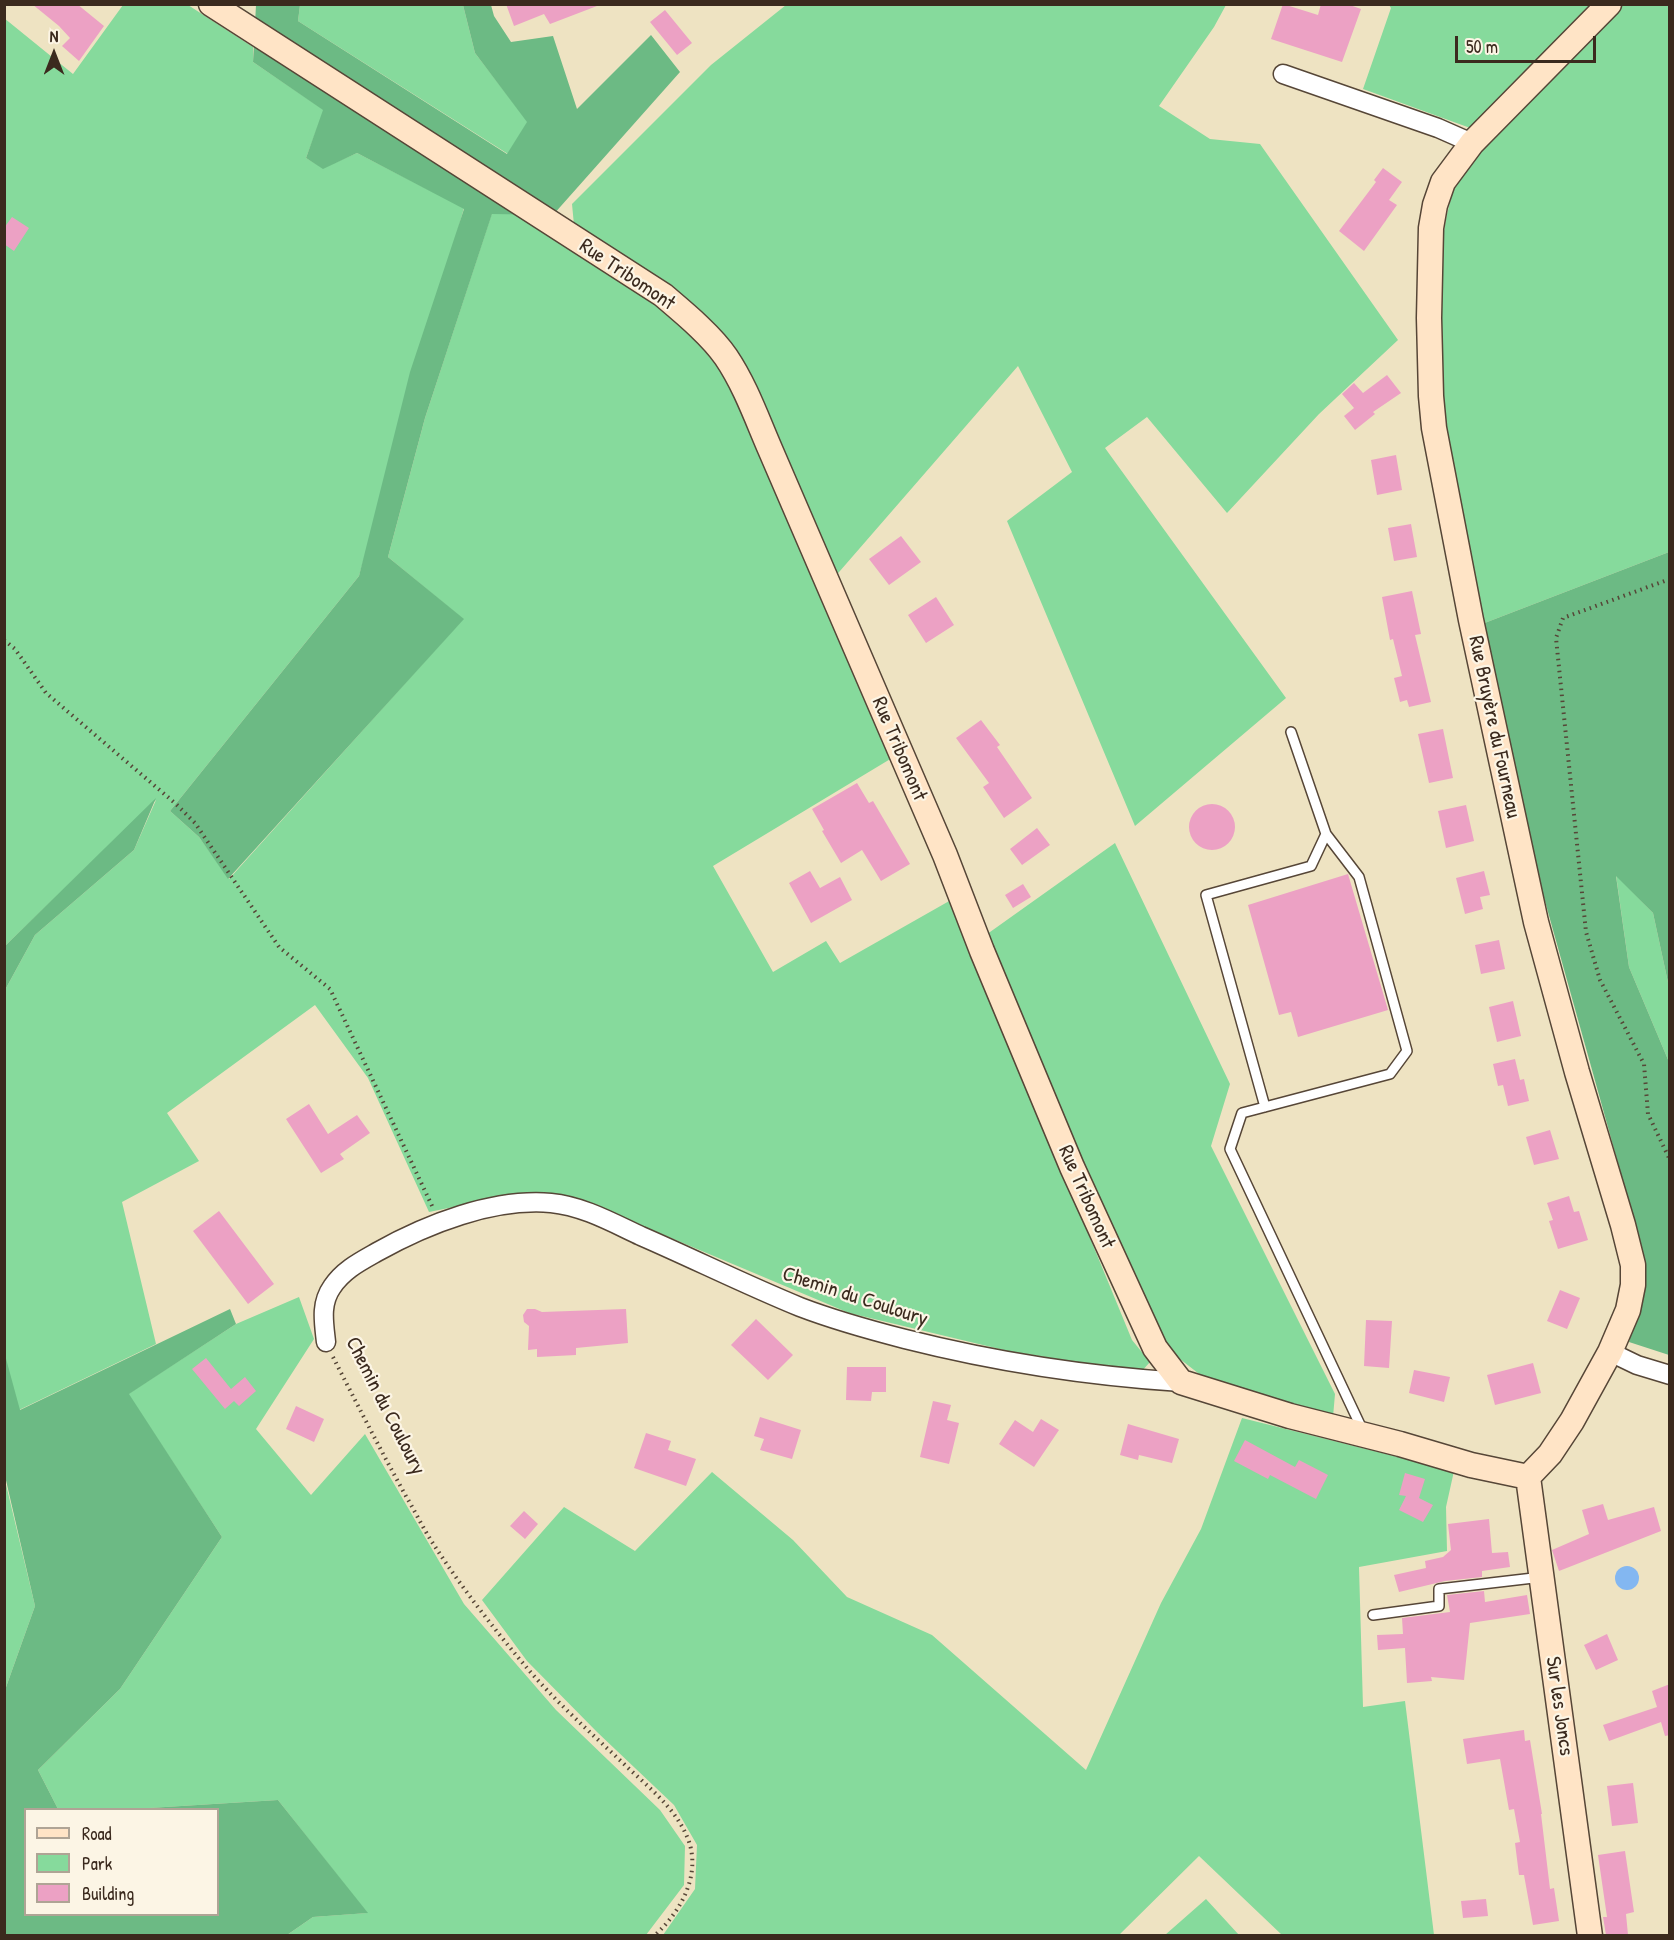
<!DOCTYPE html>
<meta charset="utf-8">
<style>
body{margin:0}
#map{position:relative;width:1674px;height:1940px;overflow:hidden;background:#eee3c2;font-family:"Patrick Hand",sans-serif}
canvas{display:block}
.frame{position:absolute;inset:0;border:6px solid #3b2a1e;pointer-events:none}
.legend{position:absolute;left:24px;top:1808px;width:195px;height:108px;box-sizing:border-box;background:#fcf5e5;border:2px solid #afa495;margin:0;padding:8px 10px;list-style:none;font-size:18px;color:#3b2a1e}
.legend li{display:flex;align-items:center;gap:12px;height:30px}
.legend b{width:30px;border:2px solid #afa495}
.north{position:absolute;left:24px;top:24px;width:60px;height:60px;-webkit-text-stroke:4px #fcf5e5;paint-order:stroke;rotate:0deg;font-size:16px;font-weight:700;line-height:24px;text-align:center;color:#3b2a1e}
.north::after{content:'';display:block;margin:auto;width:21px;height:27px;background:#3b2a1e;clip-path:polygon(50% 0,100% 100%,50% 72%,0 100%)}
.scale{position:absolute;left:1455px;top:36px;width:141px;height:27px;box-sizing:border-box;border:3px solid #3b2a1e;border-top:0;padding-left:8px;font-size:18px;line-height:21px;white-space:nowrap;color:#3b2a1e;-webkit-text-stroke:4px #fcf5e5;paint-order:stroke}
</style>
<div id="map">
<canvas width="1674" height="1940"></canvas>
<div class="frame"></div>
<ul class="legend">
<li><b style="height:8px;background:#ffe4c6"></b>Road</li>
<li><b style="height:16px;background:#86da9c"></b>Park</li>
<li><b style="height:16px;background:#eca1c4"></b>Building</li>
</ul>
<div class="north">N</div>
<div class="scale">50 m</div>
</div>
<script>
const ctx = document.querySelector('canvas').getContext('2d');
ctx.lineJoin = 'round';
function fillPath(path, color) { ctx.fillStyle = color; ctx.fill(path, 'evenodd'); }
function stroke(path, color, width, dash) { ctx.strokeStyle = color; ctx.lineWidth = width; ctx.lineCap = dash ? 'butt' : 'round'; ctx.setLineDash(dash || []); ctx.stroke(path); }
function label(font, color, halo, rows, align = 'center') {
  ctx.font = font + ' "Patrick Hand",sans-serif'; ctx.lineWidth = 4.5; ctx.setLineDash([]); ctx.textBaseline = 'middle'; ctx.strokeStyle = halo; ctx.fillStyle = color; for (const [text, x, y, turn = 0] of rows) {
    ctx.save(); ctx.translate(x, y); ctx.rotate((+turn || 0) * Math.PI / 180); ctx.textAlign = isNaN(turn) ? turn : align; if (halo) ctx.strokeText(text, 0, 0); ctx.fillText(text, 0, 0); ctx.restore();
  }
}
const green = new Path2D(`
 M123,5h65l65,42v15l71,48 -18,48 17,10 34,-15 107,55 -105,368 -189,235 29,26 30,42 234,-260 -75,-62 37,-139 67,-205 32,1 144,93 58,70 166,381 -179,108 60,106 53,-31 14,22 111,-63 181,440 18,22 -9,10 -133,-21 -159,-38 -235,-99 -136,-12 -49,10 -61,-134 -53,-73 -148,108 32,48 -77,41 34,142 -137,66 -15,-55 1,-365 30,-55 99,-85 22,-50 -151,146 -1,-928 69,56z
 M300,5h163l12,48 53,69 -20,32 -210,-133z
 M786,5h440l-12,22 -55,79 51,33 50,5 138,196 -79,74 -92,99 -80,-96 -42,31 181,250 -151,128 -128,-305 65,-49 -54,-106 -185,213 -85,-208 -174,-146 -2,-21 139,-139z
 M1389,5h209l-125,124 -110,-40 28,-81z
 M1622,5h47v547l-187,72 -31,-163 -8,-59 -4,-53 3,-107 5,-28 6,-24 14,-27 26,-30z
 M1115,843l115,241 -19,62 124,248 -2,23 -121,-33 -50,-39 -179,-408z
 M1616,875l37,38 16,74v75l-40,-95z
 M299,1297l15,42 -58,90 55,66 54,-61 99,170 92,106 104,100 25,36 -1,39 -38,50h-359l26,-18 54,-4 -89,-113 -145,9h-75l-20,-39 82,-81 102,-152 -94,-143 108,-70z
 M1242,1418l212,53 -8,36 1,44 -88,16 4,140 42,-6 29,234h-152l-83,-79 -80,79h-456l32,-46 2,-44 -23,-40 -77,-73 -70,-71 -45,-61 82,-93 71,44 77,-79 81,68 54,57 85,38 154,135 75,-167 40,-74z
 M4,1476l31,130 -30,84h-1z
 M1206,1899l33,36h-74z`);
const forest = new Path2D(`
 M256,5h44l-2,16 209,133 20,-32 -52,-69 -12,-48h28l3,11 17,26 42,-6 24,73 74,-74 29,37 -127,143 -61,-1 -67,204 -37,139 76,62 -236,260 -29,-42 -29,-26 189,-235 51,-204 54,-163 -107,-56 -34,16 -17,-11 17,-48 -70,-48z
 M1669,552v435l-16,-74 -37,-37 13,91 40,95v293l-40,-13 13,-50 -2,-50 -109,-391 -49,-227z
 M156,798l-22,52 -99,85 -30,55v-44z
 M230,1309l6,15 -107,70 93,143 -102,152 -82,81 20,39 -32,1v104h192v-104l-85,-1 145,-9 90,113 -55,4 -26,18h-282v-245l30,-84 -30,-130v-121l15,55z`);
const water = new Path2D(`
 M1615 1578a12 12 0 1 1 24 0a12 12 0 1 1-24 0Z`);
const building = new Path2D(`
 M32,4h45l27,22 -25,35 -17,-15 8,-8 -11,-12z
 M506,4h91v2l-47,18 -6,-10 -30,12z
 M1283,4l35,11 3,-11h26l14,5 -19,53 -71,-23z
 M665,10l27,33 -15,12 -27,-33z
 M1383,168l19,14 -13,18 8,5 -33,46 -25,-20 37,-49 -2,-2z
 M12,217l17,11 -15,23 -10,-7v-16z
 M1387,375l14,18 -28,19 2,2 -20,16 -11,-14 10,-8 -12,-14 12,-11 9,10z
 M1396,455l6,35 -25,5 -6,-35z
 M1411,524l6,33 -23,4 -6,-33z
 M901,536l20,26 -32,23 -20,-26z
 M1412,591l9,43 -6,1 16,67 -22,5 -2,-7 -7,2 -6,-24 8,-2 -9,-37 -3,1 -8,-43z
 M936,597l18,28 -28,18 -18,-28z
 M981,720l19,25 -3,2 35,51 -28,20 -21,-31 6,-4 -33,-45z
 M1443,729l10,49 -24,5 -11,-49z
 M857,783l12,20 4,-2 37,63 -29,17 -19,-31 -21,13 -19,-32 2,-1 -12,-21z
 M1189 827a23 23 0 1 1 46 0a23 23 0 1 1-46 0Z
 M1466,805l8,36 -28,7 -8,-37z
 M1037,828l13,17 -28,20 -12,-16z
 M810,871l10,17 20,-11 12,23 -41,23 -22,-40z
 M1484,871l6,24 -10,2 3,12 -18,5 -9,-36z
 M1348,874l40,136 -90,27 -7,-25 -12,3 -31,-110z
 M1023,884l8,13 -18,11 -8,-13z
 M1499,940l6,29 -24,5 -6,-29z
 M1513,1001l8,35 -24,6 -8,-35z
 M1515,1059l5,21 4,-1 5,22 -21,5 -5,-21 -5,1 -5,-22z
 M309,1104l19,30 29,-19 13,18 -30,21 4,5 -23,14 -35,-54z
 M1550,1130l9,29 -25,6 -8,-28z
 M1569,1196l5,16 5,-1 9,29 -30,9 -9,-28 4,-1 -6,-17z
 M219,1211l55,73 -26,20 -55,-73z
 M1560,1290l20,8 -13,31 -20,-8z
 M527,1309h8l7,3 84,-3 2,34 -52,5v7l-39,2v-8l-9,1 1,-24 -5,-4 -1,-7z
 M756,1319l37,36 -25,25 -37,-35z
 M1366,1320l26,1 -3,47 -25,-2z
 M206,1358l25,31 14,-12 11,14 -17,15 -5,-5 -9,8 -33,-40z
 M1533,1363l8,30 -46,12 -8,-30z
 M847,1367h39v25h-14l-1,9 -25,-1z
 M1414,1370l36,7 -6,25 -35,-9z
 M933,1401l18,4 -4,15 12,3 -10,41 -29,-7z
 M296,1406l28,13 -10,23 -28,-13z
 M760,1417l41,13 -9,29 -32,-9 4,-11 -10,-3z
 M1041,1419l18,11 -25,37 -35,-23 16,-24 18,12z
 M1128,1424l51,15 -7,24 -33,-8 -1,5 -18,-5z
 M646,1433l25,8 -3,9 28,9 -10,27 -52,-18z
 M1245,1440l50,27 4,-7 29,15 -12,24 -46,-24 -2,4 -34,-18z
 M1405,1473l20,6 -6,19 14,7 -10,17 -24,-12 7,-14 -7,-1z
 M1603,1504l5,16 46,-13 7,24 -102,40 -7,-21 37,-16 -7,-24z
 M524,1511l14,13 -13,15 -15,-13z
 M1489,1519l3,34 16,-1 2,15 -28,4v6l-37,4 -46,11 -5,-17 32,-7 -1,-7 18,-4 8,-7 -3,-26z
 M1484,1591l1,11 42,-7 3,19 -60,9 -6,57 -33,-3 1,4 -25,2 -2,-35 -27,2 -1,-15 26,-1 -1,-16 48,-6 -3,-17z
 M1607,1634l11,26 -22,10 -12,-25z
 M1670,1684v51l-5,1 -4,-14 -52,19 -6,-16 54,-18 -5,-16z
 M1524,1730l1,11 5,-1 12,74h-1l9,75 4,-1 5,33 -26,4 -9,-50h-5l-4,-32 5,-1 -6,-33 -5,1 -9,-51 -33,5 -4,-25z
 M1633,1783l5,40 -26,3 -5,-40z
 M1625,1851l9,61 -8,2 2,21h-22l-3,-18h4l-9,-62z
 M1486,1899l2,17 -25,2 -2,-17z`);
const path = new Path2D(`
 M1670,579l-107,39 -7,20 30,294 14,48 44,84 4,50 22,46
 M4,640l11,9 31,44 130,111 19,19 84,124 51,42 103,219
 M333,1357c24,47 48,94 74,141 9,15 17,32 27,47 28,43 60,84 93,123 30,35 64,65 97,96 24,23 52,44 64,75 14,36 -8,74 -34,97`);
const lane = new Path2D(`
 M1291,732l35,102 33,43 48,174 -17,23 -148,39 -12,36 133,282
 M1265,1107l-59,-212 105,-29 15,-32
 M1373,1615l66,-9v-17l103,-12`);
const street = new Path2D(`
 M1283,74l155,54 34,15
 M326,1342c-2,-19 -6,-38 6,-55 11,-17 29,-26 45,-35 50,-28 116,-54 174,-49 32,3 62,20 90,33 53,23 105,49 159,71 34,13 70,23 105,32 91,23 183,37 276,43
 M1610,1352l27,13 33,10`);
const secondary = new Path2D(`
 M211,4l452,291c20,17 48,40 63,62 19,28 31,62 44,92l175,406 37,96 90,216 83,181 26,34 109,34 110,28 71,21 57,12
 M1528,1477l22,-23 22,-33 38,-69 18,-42 5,-25v-20l-10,-40 -46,-153 -41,-150 -65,-302 -37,-192 -3,-32 -2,-78 2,-90 4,-23 8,-23 29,-39 137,-139
 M1528,1477l62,459`);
const streetNames = [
 ["Rue Tribomont",627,275,34],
 ["Rue Bruyère du Fourneau",1494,727,78],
 ["Rue Tribomont",899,749,67],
 ["Rue Tribomont",1086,1197,66],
 ["Chemin du Couloury",855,1297,18],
 ["Chemin du Couloury",385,1406,63],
 ["Sur les Joncs",1559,1706,82]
];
fillPath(green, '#86da9c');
fillPath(forest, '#6cba84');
fillPath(water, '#83b7f1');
fillPath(building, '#eca1c4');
stroke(lane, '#564637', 12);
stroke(street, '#564637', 21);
stroke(secondary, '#564637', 27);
stroke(path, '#564637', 4, [1.5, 4.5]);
stroke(lane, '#fff', 9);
stroke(street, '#fff', 18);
stroke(secondary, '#ffe4c6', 24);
label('21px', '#3b2a1e', '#fcf5e5', streetNames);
</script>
